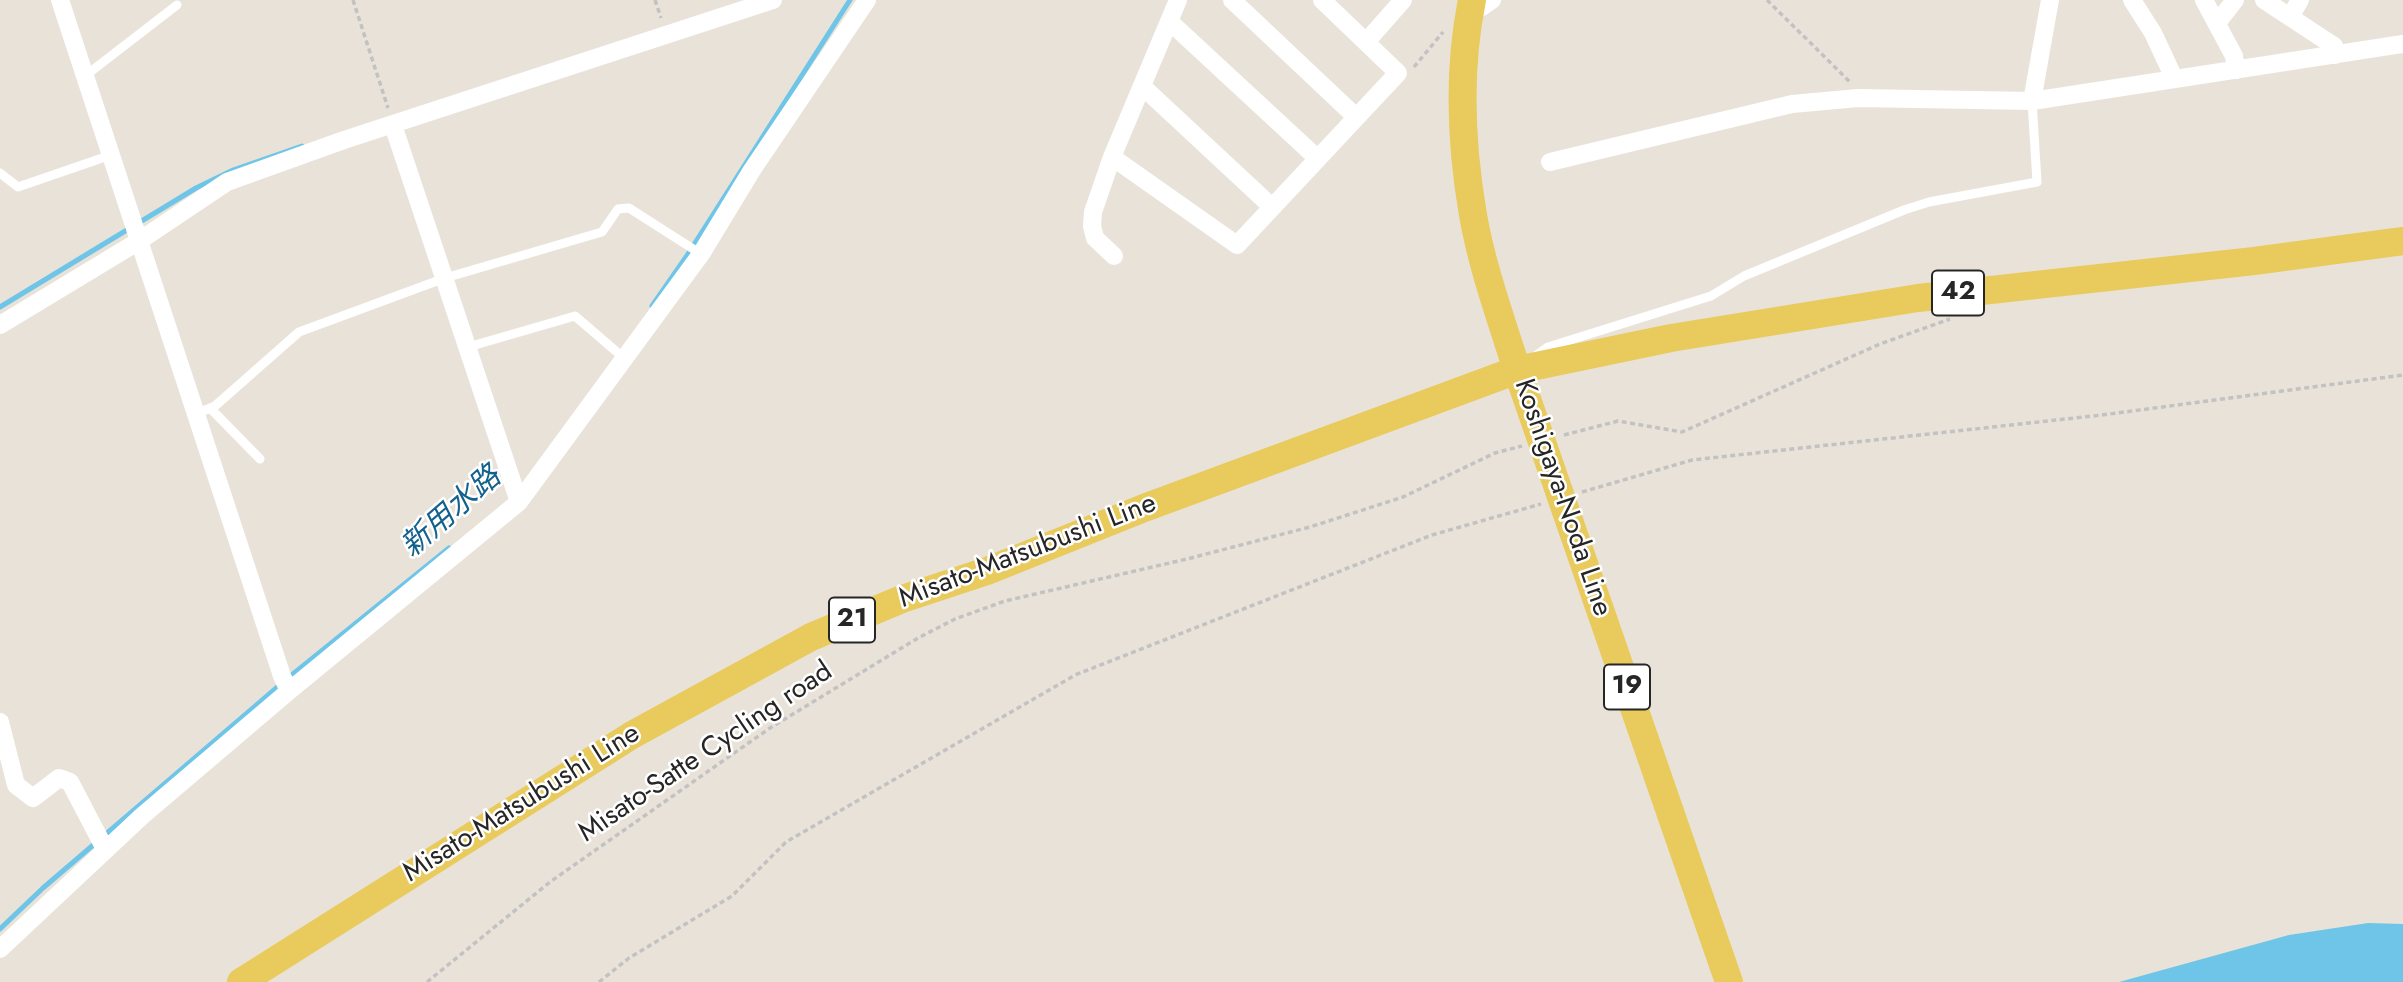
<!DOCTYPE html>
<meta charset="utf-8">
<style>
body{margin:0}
canvas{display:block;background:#e9e2d8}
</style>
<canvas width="2403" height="982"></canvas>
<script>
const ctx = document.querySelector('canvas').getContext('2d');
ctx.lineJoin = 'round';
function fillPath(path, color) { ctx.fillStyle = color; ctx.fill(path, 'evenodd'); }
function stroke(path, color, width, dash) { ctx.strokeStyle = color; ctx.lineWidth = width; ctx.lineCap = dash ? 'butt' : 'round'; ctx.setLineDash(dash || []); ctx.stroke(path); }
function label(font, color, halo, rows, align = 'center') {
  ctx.font = font + ' Jost,"Noto Sans JP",sans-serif'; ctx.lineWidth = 5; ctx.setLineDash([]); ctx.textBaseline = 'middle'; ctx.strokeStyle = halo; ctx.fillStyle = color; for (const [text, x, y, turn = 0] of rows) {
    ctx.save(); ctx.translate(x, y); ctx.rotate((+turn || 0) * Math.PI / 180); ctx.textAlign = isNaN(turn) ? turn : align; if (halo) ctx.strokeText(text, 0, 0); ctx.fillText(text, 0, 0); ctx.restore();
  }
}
const water = new Path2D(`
 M2368,923l35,1v58h-284l170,-47z`);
const stream = new Path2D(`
 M652,306l34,-49 164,-257
 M0,307l196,-119 37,-18 69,-24
 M288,678l161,-130
 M0,929l43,-41 238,-204`);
const path = new Path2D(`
 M353,0l35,108
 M655,0l6,18
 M1767,0l83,82
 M1414,67l29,-35
 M1564,435l54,-14 64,11 198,-88 70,-25
 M1582,492l110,-32 410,-45 301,-40
 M427,982l123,-100 220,-154 148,-90 37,-19 50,-18 182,-42 123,-32 93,-30 92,-44 27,-7
 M599,982l30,-24 103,-62 54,-54 289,-167 357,-140 109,-31`);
const service = new Path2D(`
 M85,76l92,-71
 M0,173l18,14 93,-32
 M468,347l107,-31 50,43
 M1534,357l14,-10 163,-51 33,-20 160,-66 25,-8 108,-20 -5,-81
 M210,408l50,51
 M196,414l19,-8 84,-74 146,-54 157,-46 16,-23 11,-1 72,46`);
const minor = new Path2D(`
 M60,0l222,676 7,15
 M1232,0l124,117
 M2132,0l21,33 21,45
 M2204,0l30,56 2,14
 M2264,0l70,46 1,9
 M1471,8l11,-1 10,-7
 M2290,17l10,-17
 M1169,21l148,137
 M2217,23l18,-23
 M1366,42l37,-42
 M1142,86l130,121
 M2032,101l18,-101
 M393,125l126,377
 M1112,157l125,88 161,-172 -76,-73
 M1550,162l242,-58 66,-6 174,3 371,-57
 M1114,256l-19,-18 -3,-12 1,-14 19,-55 66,-157
 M0,325l139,-84 88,-59 117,-42 429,-140
 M0,722l16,63 17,13 26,-20 11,4 35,67
 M0,949l142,-133 147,-125 230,-189 182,-248 51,-84 115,-170`);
const primary = new Path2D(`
 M1472,0c-14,69 -11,145 1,215 9,52 28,104 44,155l212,612
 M241,982l391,-247 179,-98 91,-38 85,-28 157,-63 373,-138 154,-32 247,-40 336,-37 149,-20`);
const shields = [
 [1958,293,52],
 [852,620,46],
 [1627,687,46]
];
const shieldNames = [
 ["42",1958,293],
 ["21",852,620],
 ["19",1627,687]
];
const streetNames = [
 ["Koshigaya-Noda Line",1562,498,71],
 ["Misato-Matsubushi Line",1028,552,-21],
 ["Misato-Satte Cycling road",706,753,-34],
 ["Misato-Matsubushi Line",522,804,-32]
];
const waterNames = [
 ["新用水路",452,513,-41]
];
fillPath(water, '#6ec5e8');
stroke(stream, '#6ec5e8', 5);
stroke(path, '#c2c2c2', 3.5, [5, 3.5]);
stroke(service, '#fff', 9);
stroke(minor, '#fff', 18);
stroke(primary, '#e9cb5d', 28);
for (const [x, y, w] of shields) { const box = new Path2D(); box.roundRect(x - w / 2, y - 22.5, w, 45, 5); ctx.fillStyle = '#fff'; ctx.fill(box); stroke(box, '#262626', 2); }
label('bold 26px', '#262626', null, shieldNames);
label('28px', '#262626', '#fff', streetNames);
label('italic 30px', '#13628e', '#fff', waterNames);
</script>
